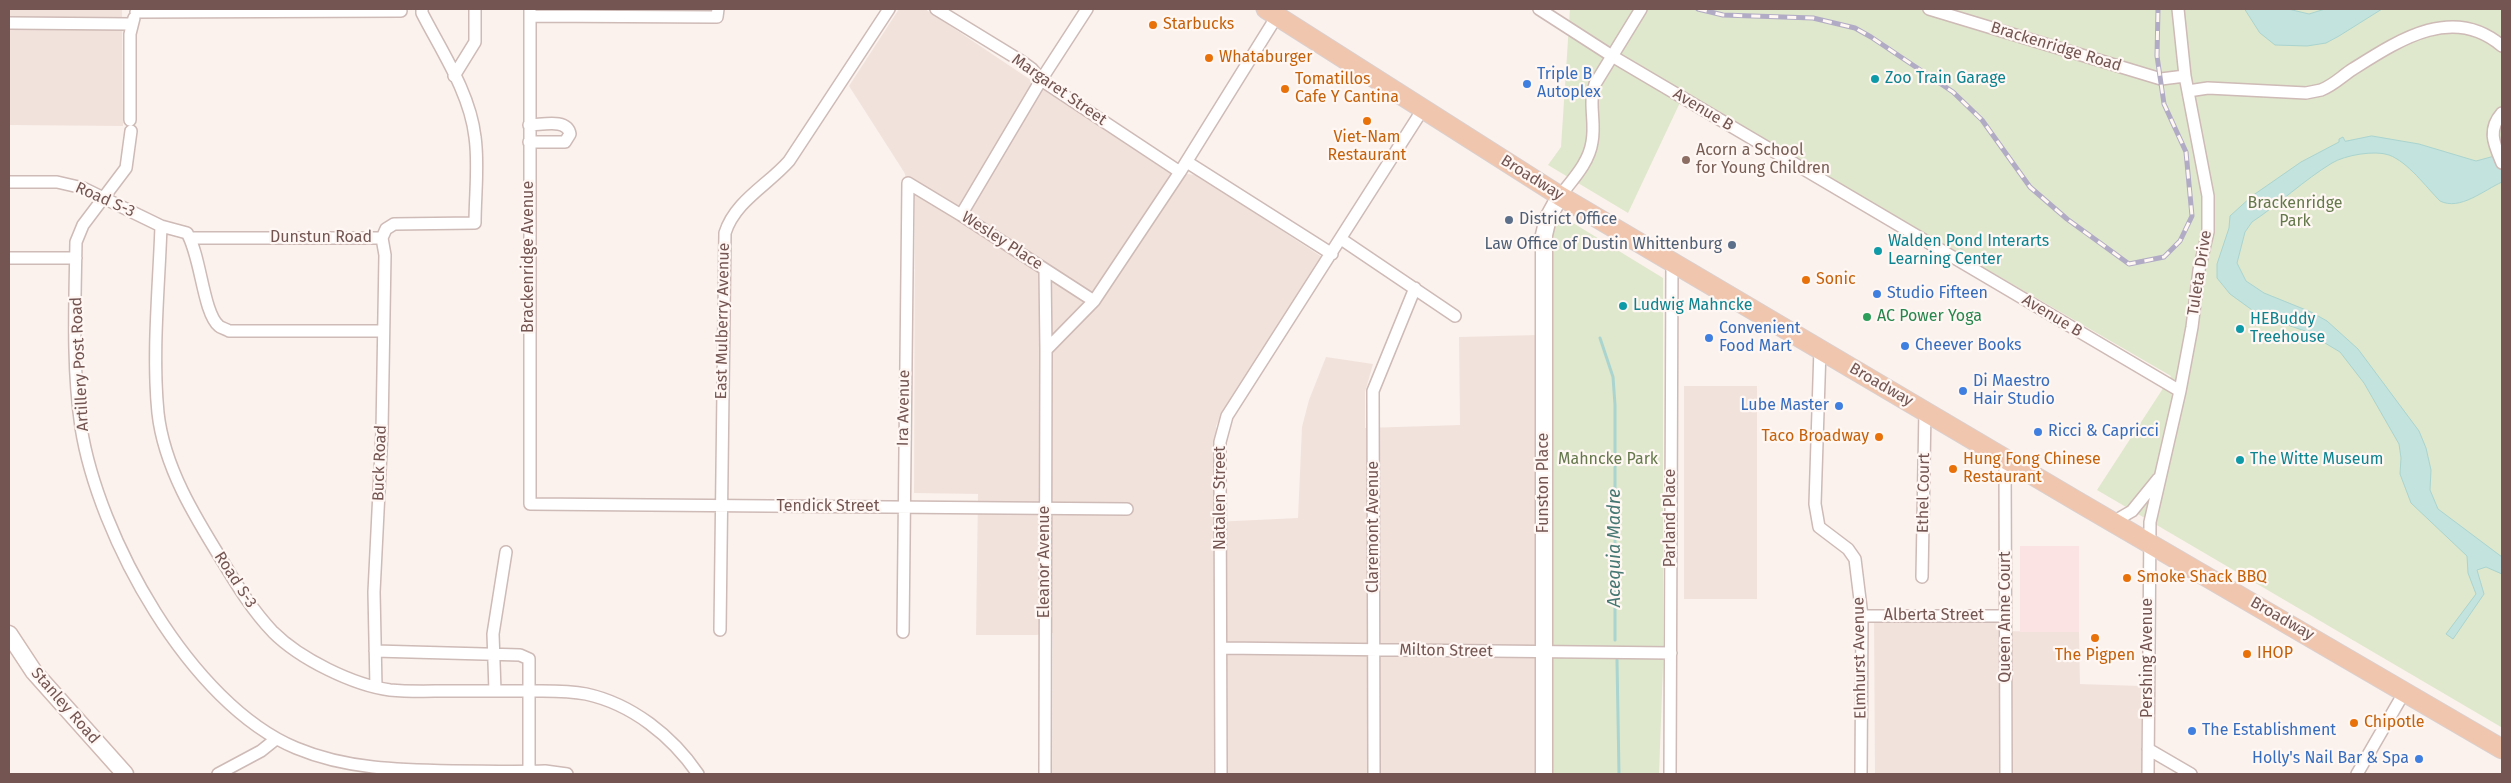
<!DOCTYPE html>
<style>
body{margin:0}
#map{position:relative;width:2511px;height:783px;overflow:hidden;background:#fbf2ed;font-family:"Fira Sans",sans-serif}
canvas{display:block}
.frame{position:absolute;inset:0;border:10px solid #745552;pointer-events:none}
</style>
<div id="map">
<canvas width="2511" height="783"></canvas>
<div class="frame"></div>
</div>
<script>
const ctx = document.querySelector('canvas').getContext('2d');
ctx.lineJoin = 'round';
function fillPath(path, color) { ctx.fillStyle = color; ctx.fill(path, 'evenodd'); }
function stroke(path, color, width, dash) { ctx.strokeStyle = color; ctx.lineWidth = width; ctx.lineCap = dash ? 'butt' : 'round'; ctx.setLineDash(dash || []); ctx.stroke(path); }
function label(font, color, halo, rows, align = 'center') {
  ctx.font = font + ' "Fira Sans",sans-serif'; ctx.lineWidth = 4.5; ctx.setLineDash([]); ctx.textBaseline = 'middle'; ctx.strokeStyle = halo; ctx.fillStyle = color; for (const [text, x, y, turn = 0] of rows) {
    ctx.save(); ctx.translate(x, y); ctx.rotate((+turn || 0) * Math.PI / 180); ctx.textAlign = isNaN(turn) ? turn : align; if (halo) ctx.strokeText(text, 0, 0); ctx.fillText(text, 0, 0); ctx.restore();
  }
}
const residential = new Path2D(`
 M9,9h113l1,117 -114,-1z
 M899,9h26l243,163 29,3 125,82 -95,147 -11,22 -2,96 84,-4 4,-91 7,-27 17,-43 47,7 -8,28v36l95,-3 -1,-88 79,-2 -1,439h-485l1,-141 -17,2h-60l2,-141 -64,-1 1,-294 -11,-27 -55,-86z
 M1684,386h73v213h-73z
 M1874,620l127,1v10l78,1 1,52 61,2v88h-266z`);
const commercial = new Path2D(`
 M2020,546h59v86h-59z`);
const green = new Path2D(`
 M1570,9h932l-1,718 -404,-237 74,-114 -487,-282 -56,119 -80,-48 13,-18z
 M1560,215l103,63v388l-4,108h-106l-1,-541z`);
const water = new Path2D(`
 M2245,9h43l21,5 16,-5h57l-43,27 -13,7 -19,3 -32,-1 -15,-12z
 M2372,136l47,8 57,17 26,-7v28c-18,8 -42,29 -62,19 -14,-14 -32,-39 -51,-46 -14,-5 -44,0 -57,8 -28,17 -53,41 -80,59l-7,10 -8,31 9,18 18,12 47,19 16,9 31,28 61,82 7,17 5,22 -1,20 8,19 64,48v17l-16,-7 -9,3 7,24 -31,45 -7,-5 30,-40 -8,-21 -1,-17 -56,-53 -11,-29 1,-16 -2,-14 -35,-61 -24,-31 -35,-21 -46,-16 -29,-21 -13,-16v-14l12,-36 1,-12 22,-20 49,-34 38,-20v-3l4,-2 2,4z`);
const stream = new Path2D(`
 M1600,338l13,39 2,28v235
 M1617,660l2,114`);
const street = new Path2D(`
 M530,9v495l597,5
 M936,9l85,52 11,8 9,11 139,92
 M1539,9l73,47 568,335
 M1929,9l232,70 24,-3
 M136,12l265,-1
 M530,16l187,1 1,-8
 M9,23l122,1
 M454,76l21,-34v-33
 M2188,91l20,-3 98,5 15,-3c13,-5 21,-14 32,-21 46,-29 100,-65 149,-23
 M2502,113c-15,17 -8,31 0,50
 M130,120v-86l4,-16
 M131,131l-5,37 -43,57 -7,17c-1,61 -4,125 5,185 17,109 109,277 215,321 50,21 103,22 157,23 30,0 61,1 92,0l22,3
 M529,142h36l5,-8c-3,-16 -28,-9 -41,-9
 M1187,162l145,92
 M9,182h48l26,6 78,38c-2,60 -9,127 -3,187 6,54 37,104 65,149 15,25 30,49 50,70 27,27 80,53 117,58 20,2 40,1 59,1 26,0 52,0 78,0 20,0 39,-1 59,3 46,10 86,42 112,80
 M1560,196c12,-16 29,-33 32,-54 4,-20 -4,-38 3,-58l46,-75
 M961,215l80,-135 46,-71
 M161,226l26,7c14,23 16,80 32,93 2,2 7,3 10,5h154
 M190,238h192
 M382,238l4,-9 8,-5 81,-1c0,-28 4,-58 0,-86 -5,-44 -33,-85 -53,-124v-4
 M1341,239l114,77
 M9,258h67
 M1045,270l1,80
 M1820,349l-5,155 4,23 29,22 7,10 7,57 -1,158
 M2005,459l1,315
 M2113,522l19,-11 26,-32
 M1922,577l3,-167
 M1862,616h143
 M720,630l5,-397c10,-32 43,-48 64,-72l100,-152
 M903,632l5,-449 53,32 133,86
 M1221,648l450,5
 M375,651l145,4 9,4v113
 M376,687l-2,-95 8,-161 3,-176 -3,-17
 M495,691l-2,-57 13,-82
 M2148,749l43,25
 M218,774l43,-23 15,-12
 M1045,774l1,-424 48,-49 86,-129 97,-156
 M1221,774l-1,-307v-25l7,-26 196,-307
 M1374,774l-1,-383 42,-103
 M1670,774l2,-512
 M2148,774l2,-252 30,-131 12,-64 7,-57 9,-38v-36l-23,-120 -7,-67
 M2357,774l48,-83`);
const secondary = new Path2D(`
 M9,634l25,38 91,102
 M1544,774v-539l4,-17 12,-22`);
const primary = new Path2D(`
 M1266,9l294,187 520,307 422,246`);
const rail = new Path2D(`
 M1698,9l25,6 90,3 42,10 16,9 82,55 29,28 48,67 37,32 62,45 35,-7 16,-16 12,-25 -6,-64 -22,-48 -7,-48 1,-47`);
const markers = [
 [1153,25,5,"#e8710a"],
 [1209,58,5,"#e8710a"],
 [1875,79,5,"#0f9aa8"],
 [1527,84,5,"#3f7fe0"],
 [1285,89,5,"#e8710a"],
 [1367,121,5,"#e8710a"],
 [1686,160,5,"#8d6e63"],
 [1509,220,5,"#5c6f8a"],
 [1732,245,5,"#5c6f8a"],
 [1878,251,5,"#0f9aa8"],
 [1806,280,5,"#e8710a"],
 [1877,294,5,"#3f7fe0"],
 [1623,306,5,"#0f9aa8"],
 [1867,317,5,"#2e9e5b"],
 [2240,329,5,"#0f9aa8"],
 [1709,338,5,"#3f7fe0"],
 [1905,346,5,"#3f7fe0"],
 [1963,391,5,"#3f7fe0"],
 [1839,406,5,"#3f7fe0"],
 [2038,432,5,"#3f7fe0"],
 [1879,437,5,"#e8710a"],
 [2240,460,5,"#0f9aa8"],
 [1953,469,5,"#e8710a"],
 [2127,578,5,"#e8710a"],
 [2095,638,5,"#e8710a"],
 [2247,654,5,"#e8710a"],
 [2354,723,5,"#e8710a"],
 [2192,731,5,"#3f7fe0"],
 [2419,759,5,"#3f7fe0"]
];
const foodNames = [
 ["Starbucks",1163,25],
 ["Whataburger",1219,58],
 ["Tomatillos",1295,80],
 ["Cafe Y Cantina",1295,98],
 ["Viet-Nam",1367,138,"center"],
 ["Restaurant",1367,156,"center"],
 ["Sonic",1816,280],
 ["Taco Broadway",1869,437,"right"],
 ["Hung Fong Chinese",1963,460],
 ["Restaurant",1963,478],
 ["Smoke Shack BBQ",2137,578],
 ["IHOP",2257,654],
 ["The Pigpen",2095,656,"center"],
 ["Chipotle",2364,723]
];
const streetNames = [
 ["Brackenridge Road",2056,47,17],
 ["Margaret Street",1059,90,35],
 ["Avenue B",1703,110,31],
 ["Broadway",1532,178,32],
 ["Road S-3",105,200,24],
 ["Dunstun Road",321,238],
 ["Wesley Place",1002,241,33],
 ["Brackenridge Avenue",529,257,-90],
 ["Tuleta Drive",2200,273,-81],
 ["Avenue B",2052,316,31],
 ["East Mulberry Avenue",723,321,-89],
 ["Artillery Post Road",80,364,-93],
 ["Broadway",1881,385,30],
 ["Ira Avenue",904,408,-89],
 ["Buck Road",380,463,-88],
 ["Funston Place",1544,483,-90],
 ["Ethel Court",1924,493,-89],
 ["Natalen Street",1221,498,-90],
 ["Tendick Street",828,507],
 ["Parland Place",1671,518,-90],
 ["Claremont Avenue",1374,527,-90],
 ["Eleanor Avenue",1045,562,-90],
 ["Road S-3",235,580,57],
 ["Alberta Street",1934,616],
 ["Queen Anne Court",2006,617,-90],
 ["Broadway",2282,619,30],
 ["Milton Street",1446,651,1],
 ["Elmhurst Avenue",1860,658,-91],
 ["Pershing Avenue",2148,658,-90],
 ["Stanley Road",65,706,49]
];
const shopNames = [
 ["Triple B",1537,75],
 ["Autoplex",1537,93],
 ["Studio Fifteen",1887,294],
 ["Convenient",1719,329],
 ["Food Mart",1719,347],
 ["Cheever Books",1915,346],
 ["Di Maestro",1973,382],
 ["Hair Studio",1973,400],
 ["Lube Master",1829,406,"right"],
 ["Ricci & Capricci",2048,432],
 ["The Establishment",2202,731],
 ["Holly's Nail Bar & Spa",2409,759,"right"]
];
const cultureNames = [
 ["Zoo Train Garage",1885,79],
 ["Walden Pond Interarts",1888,242],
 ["Learning Center",1888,260],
 ["Ludwig Mahncke",1633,306],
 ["HEBuddy",2250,320],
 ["Treehouse",2250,338],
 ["The Witte Museum",2250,460]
];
const educationNames = [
 ["Acorn a School",1696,151],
 ["for Young Children",1696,169]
];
const parkNames = [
 ["Brackenridge",2295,204],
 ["Park",2295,222],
 ["Mahncke Park",1608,460]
];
const serviceNames = [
 ["District Office",1519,220],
 ["Law Office of Dustin Whittenburg",1722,245,"right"]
];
const leisureNames = [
 ["AC Power Yoga",1877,317]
];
const waterNames = [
 ["Acequia Madre",1615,548,-90]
];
fillPath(residential, '#f2e2dc');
fillPath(commercial, '#fae3e2');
fillPath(green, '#dfe8cc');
fillPath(water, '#c3e3df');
stroke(water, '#aad4cf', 1);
stroke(stream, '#aad4cf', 3);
stroke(street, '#cebab6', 14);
stroke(secondary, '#d1b9b4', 19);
stroke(primary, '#d8cfcf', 21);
stroke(street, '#fff', 11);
stroke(secondary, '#fff', 16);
stroke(primary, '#f1c6ae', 19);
stroke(rail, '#b2abc5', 5);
stroke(rail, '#fef7f3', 3, [9]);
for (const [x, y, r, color] of markers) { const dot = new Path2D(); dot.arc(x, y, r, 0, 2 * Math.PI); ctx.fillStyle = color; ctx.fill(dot); stroke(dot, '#fef7f3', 2); }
label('16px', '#c56008', '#fef7f3', foodNames, 'left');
label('16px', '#745552', '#fef7f3', streetNames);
label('16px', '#366cbe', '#fef7f3', shopNames, 'left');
label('16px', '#0d838f', '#fef7f3', cultureNames, 'left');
label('16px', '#785e54', '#fef7f3', educationNames, 'left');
label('16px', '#64784b', '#fef7f3', parkNames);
label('16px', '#4e5e75', '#fef7f3', serviceNames, 'left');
label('16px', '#27864d', '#fef7f3', leisureNames, 'left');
label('italic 18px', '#467772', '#fef7f3', waterNames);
</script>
